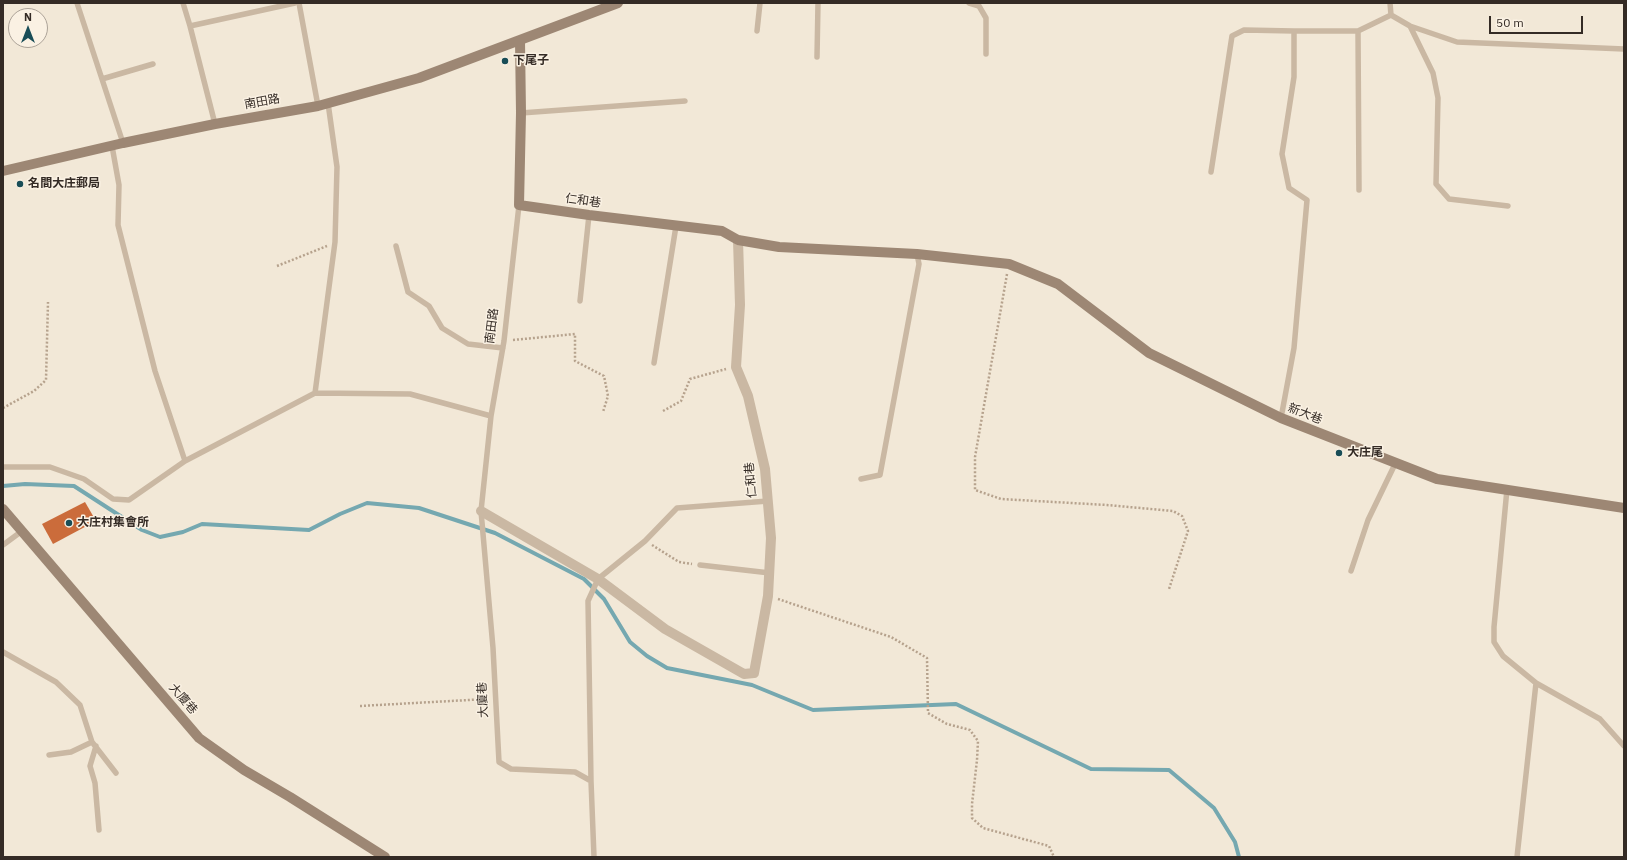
<!DOCTYPE html>
<meta charset="utf-8">
<style>
body{margin:0}
#map{position:relative;width:1627px;height:860px;overflow:hidden;background:#f2e8d7;font-family:"IBM Plex Sans",sans-serif}
canvas{display:block}
.frame{position:absolute;inset:0;border:4px solid #342b25;pointer-events:none}
.north{position:absolute;left:8px;top:8px;width:40px;height:40px;box-sizing:border-box;background:#faf1e3;border:1px solid #aba297;border-radius:50%;rotate:0deg;font-size:11px;font-weight:700;line-height:16px;text-align:center;color:#342b25}
.north::after{content:'';display:block;margin:auto;width:14px;height:18px;background:#194d57;clip-path:polygon(50% 0,100% 100%,50% 72%,0 100%)}
.scale{position:absolute;left:1489px;top:16px;width:94px;height:18px;box-sizing:border-box;border:2px solid #342b25;border-top:0;padding-left:5px;font-size:12px;line-height:14px;white-space:nowrap;color:#342b25;-webkit-text-stroke:3px #faf1e3;paint-order:stroke}
</style>
<div id="map">
<canvas width="1627" height="860"></canvas>
<div class="frame"></div>
<div class="north">N</div>
<div class="scale">50 m</div>
</div>
<script>
const ctx = document.querySelector('canvas').getContext('2d');
ctx.lineJoin = 'round';
function stroke(path, color, width, dash) { ctx.strokeStyle = color; ctx.lineWidth = width; ctx.lineCap = dash ? 'butt' : 'round'; ctx.setLineDash(dash || []); ctx.stroke(path); }
function fillPath(path, color) { ctx.fillStyle = color; ctx.fill(path, 'evenodd'); }
function label(font, color, halo, rows, align = 'center') {
  ctx.font = font + ' "IBM Plex Sans","Noto Sans TC",sans-serif'; ctx.lineWidth = 3; ctx.setLineDash([]); ctx.textBaseline = 'middle'; ctx.strokeStyle = halo; ctx.fillStyle = color; for (const [text, x, y, turn = 0] of rows) {
    ctx.save(); ctx.translate(x, y); ctx.rotate((+turn || 0) * Math.PI / 180); ctx.textAlign = isNaN(turn) ? turn : align; if (halo) ctx.strokeText(text, 0, 0); ctx.fillText(text, 0, 0); ctx.restore();
  }
}
const stream = new Path2D(`
 M3,486l22,-2 49,2 68,44 18,7 23,-5 19,-8 107,6 31,-16 27,-11 52,5 76,25 89,46 20,20 26,43 17,14 20,12 85,17 61,25 143,-6 135,65 78,1 45,38 21,34 4,15`);
const building = new Path2D(`
 M85,502l11,19 -43,23 -11,-20z`);
const path = new Path2D(`
 M277,266l50,-20
 M1007,274l-32,183v33l26,9 106,6 66,6 9,5 6,15 -19,58
 M513,340l62,-6v27l29,15 4,20 -5,16
 M3,408l31,-17 12,-11 2,-78
 M663,411l18,-10 9,-22 36,-10
 M652,545l27,17 13,2
 M778,599l113,38 36,21 1,55 19,11 23,6 8,11 -1,19 -5,44v14l11,10 66,18 5,11
 M360,706l127,-7`);
const lane = new Path2D(`
 M77,3l46,140
 M183,3l7,23 105,-23
 M299,3l19,103
 M969,3l10,3 7,12v36
 M1390,3l1,12 19,11 47,16 167,7
 M190,26l25,98
 M1410,26l23,47 5,25 -2,86 13,15 59,7
 M757,31l3,-28
 M1358,31l1,159
 M817,57l1,-54
 M102,79l51,-15
 M521,113l164,-12
 M112,146l7,39 -1,40 37,146 30,90
 M1211,172l21,-136 12,-6 50,1
 M519,205l-15,136 -13,75 -10,95 12,137 6,114 12,7 64,3 16,9 3,76
 M396,246l12,46 21,14 13,22 26,16 35,4
 M580,301l9,-86
 M654,363l22,-137
 M315,393l95,1 81,22
 M1281,418l13,-70 13,-148 -18,-12 -7,-34 12,-77v-46h64l33,-16
 M3,467h47l34,12 29,20 16,1 56,-39 130,-68 20,-151 2,-75 -9,-64
 M861,479l19,-4 39,-211 -2,-10
 M1507,489l-13,138v15l9,14 33,27 64,36 24,27
 M3,545l19,-14
 M700,565l70,8
 M1351,571l17,-51 28,-58
 M3,652l53,30 24,23 12,37 24,31
 M96,746l-6,20 5,17 4,47
 M49,755l22,-3 21,-10
 M591,781l-3,-180 10,-22 47,-38 32,-33 91,-7
 M1517,857l19,-174`);
const street = new Path2D(`
 M481,511l117,68 67,50 79,45 10,-1 14,-77 3,-58 -6,-69 -17,-73 -12,-29 4,-62 -2,-65`);
const secondary = new Path2D(`
 M520,41l1,72 -2,92 70,10 133,16 16,9 41,7 138,7 92,10 49,20 91,69 132,65 156,61 187,29
 M3,171l120,-28 92,-19 103,-18 101,-28 199,-75
 M3,509l196,229 45,32 46,27 95,60`);
const markers = [
 [505,61,4,"#194d57"],
 [20,184,4,"#194d57"],
 [1339,453,4,"#194d57"],
 [69,523,4,"#194d57"]
];
const poiNames = [
 ["下尾子",513,61],
 ["名間大庄郵局",28,184],
 ["大庄尾",1347,453],
 ["大庄村集會所",77,523]
];
const streetNames = [
 ["南田路",262,102,-10],
 ["仁和巷",583,201,8],
 ["南田路",492,326,-83],
 ["新大巷",1305,414,21],
 ["仁和巷",751,480,-95],
 ["大廈巷",183,699,49],
 ["大廈巷",483,700,-93]
];
stroke(stream, '#75a8b0', 4);
fillPath(building, '#cb6c3b');
stroke(path, '#b6a28d', 2.5, [2, 2]);
stroke(lane, '#cab8a3', 5.5);
stroke(street, '#cab8a3', 10);
stroke(secondary, '#9d8774', 10);
for (const [x, y, r, color] of markers) { const dot = new Path2D(); dot.arc(x, y, r, 0, 2 * Math.PI); ctx.fillStyle = color; ctx.fill(dot); stroke(dot, '#faf1e3', 1.5); }
label('bold 12px', '#342b25', '#faf1e3', poiNames, 'left');
label('12px', '#342b25', '#faf1e3', streetNames);
</script>
